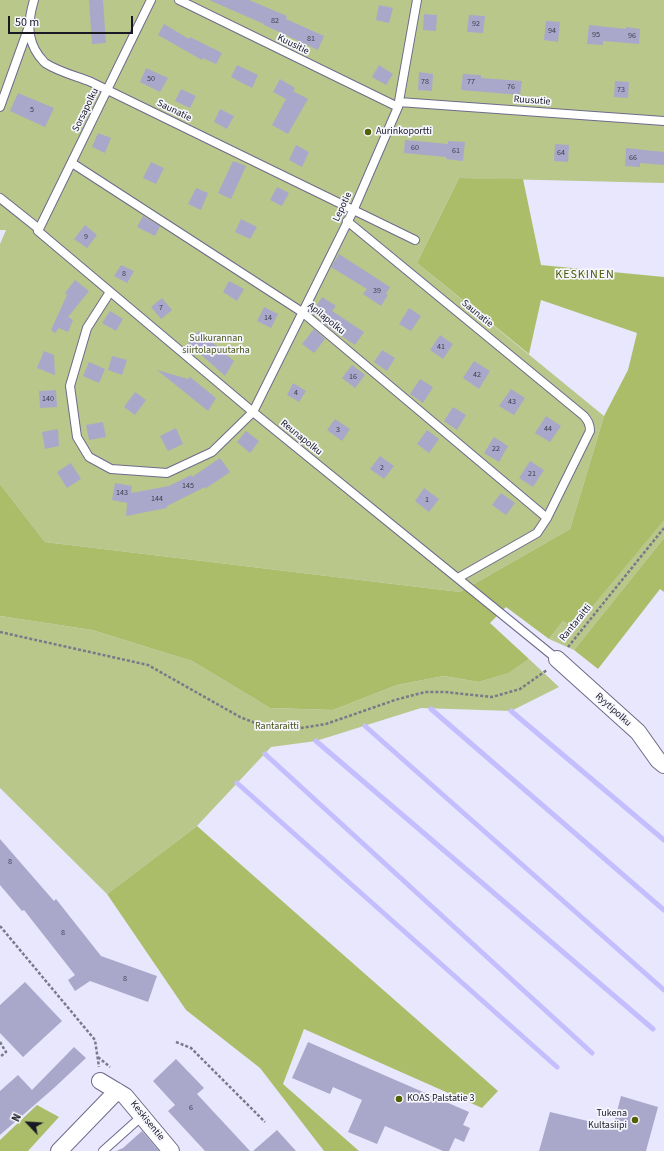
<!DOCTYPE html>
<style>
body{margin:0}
#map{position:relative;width:664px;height:1151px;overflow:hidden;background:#e8e7fd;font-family:"Source Sans 3",sans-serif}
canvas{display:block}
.north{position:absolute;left:8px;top:1103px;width:40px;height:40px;-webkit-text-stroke:3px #f6f6fe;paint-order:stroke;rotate:295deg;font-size:11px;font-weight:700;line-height:16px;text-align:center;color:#191824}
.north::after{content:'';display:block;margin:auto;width:14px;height:18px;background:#191824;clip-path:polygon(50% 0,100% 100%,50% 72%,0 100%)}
.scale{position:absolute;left:8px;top:16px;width:125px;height:18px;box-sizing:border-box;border:2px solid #191824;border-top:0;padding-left:5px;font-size:12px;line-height:14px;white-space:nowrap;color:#191824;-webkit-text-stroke:3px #f6f6fe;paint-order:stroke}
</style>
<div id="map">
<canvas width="664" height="1151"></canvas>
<div class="north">N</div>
<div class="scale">50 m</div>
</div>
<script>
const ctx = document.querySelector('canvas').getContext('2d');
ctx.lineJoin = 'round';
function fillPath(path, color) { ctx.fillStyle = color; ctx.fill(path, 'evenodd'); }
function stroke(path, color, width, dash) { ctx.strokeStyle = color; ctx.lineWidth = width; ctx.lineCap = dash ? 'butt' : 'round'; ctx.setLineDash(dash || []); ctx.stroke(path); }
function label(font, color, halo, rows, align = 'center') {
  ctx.font = font + ' "Source Sans 3",sans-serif'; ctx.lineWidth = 3.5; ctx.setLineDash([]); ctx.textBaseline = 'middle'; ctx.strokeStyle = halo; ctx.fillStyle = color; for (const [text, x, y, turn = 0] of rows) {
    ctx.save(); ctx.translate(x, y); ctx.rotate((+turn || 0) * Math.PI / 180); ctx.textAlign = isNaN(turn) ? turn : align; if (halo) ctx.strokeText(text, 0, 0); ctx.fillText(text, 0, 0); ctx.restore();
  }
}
const green = new Path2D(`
 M0,0h664v183l-205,-5 -42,85 187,153 -34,113 -110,63 -415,-50 -45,-58v-240l6,-14h-6z
 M664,519v19l-90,112 -25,-11 14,-18 11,8z
 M0,616l92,14 100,31 78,47 63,2 64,-25 47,-9 35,6 30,-9 20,-14 30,28 -48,24 -90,-3 -105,33 -45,6 -74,79 -90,68 -107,-106z`);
const forest = new Path2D(`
 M459,178l64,1 18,86 123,12v243l-90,109 -11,-8 -14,18 -43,-32 -16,16 39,36 -20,14 -30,9 -35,-6 -47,9 -64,25 -63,-2 -78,-47 -100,-31 -92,-14v-132l45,58 415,50 110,-63 34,-113 24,-46 9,-37 -96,-33 -12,54 -112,-91z
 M664,538v54l-4,-3 -62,80 -24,-19z
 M197,826l301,265 -16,17 -178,-79 -21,55 76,67h-35l-64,-83 -74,-58 -79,-116z
 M37,1105l22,12 -31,34h-28v-11z`);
const stream = new Path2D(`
 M431,709l233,201
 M511,711l153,129
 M365,726l299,264
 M316,741l337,288
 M265,754l327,299
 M237,783l320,284`);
const building = new Path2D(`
 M89,0h14l3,43 -14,1z
 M209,0h40l38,16 -1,3 38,17 -6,14 -54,-25v-1z
 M379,5l14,3 -4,15 -13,-3z
 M424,14l13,1 -1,16 -13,-1z
 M469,15l16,1 -2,17 -16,-1z
 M546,21l14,1 -2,20 -14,-2z
 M164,24l25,15 1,-2 32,16 -6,11 -13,-6 -1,2 -44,-25z
 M589,25l37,4v-2l14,2 -1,15 -36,-3v4l-16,-1z
 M237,65l21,10 -6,13 -21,-11z
 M379,65l14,9 -7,11 -14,-8z
 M146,68l22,10 -8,14 -20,-10z
 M419,72l14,2 -1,17 -14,-1z
 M463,74l18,1v3l41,3 -2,14 -59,-5z
 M280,79l15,9 -2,3 15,8 -20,35 -16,-9 14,-26 -13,-7z
 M615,81l14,1 -1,16 -14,-1z
 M181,89l15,7 -6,12 -15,-7z
 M18,93l36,15 -9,19 -35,-16z
 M220,109l14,7 -7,13 -13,-7z
 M98,133l13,5 -6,15 -13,-6z
 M405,140l43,4v-3l17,1 -2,19 -17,-2v-2l-42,-4z
 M555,144l14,1 -1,17 -14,-1z
 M296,145l13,7 -7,15 -13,-7z
 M626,148l38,4v13l-24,-2v4l-15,-1z
 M233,161l13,5 -15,33 -13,-6z
 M151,162l13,6 -8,16 -13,-6z
 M277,187l12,6 -7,13 -12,-6z
 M196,188l12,5 -7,17 -13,-6z
 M143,216l17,10 -5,10 -18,-9z
 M241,219l16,8 -7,12 -15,-7z
 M85,225l12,10 -10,13 -13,-9z
 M339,254l51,33 -4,7 2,1 -7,11 -18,-12 4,-5 -36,-22z
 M121,265l13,6 -7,12 -13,-7z
 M75,280l14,11 -21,26 5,3 -5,12 -9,-4 -4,5 -4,-3 16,-35 -2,-2z
 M229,281l15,8 -7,12 -14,-9z
 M322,297l14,9 -4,5 32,21 -9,13 -21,-14 -14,-11 1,-2 -9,-5z
 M162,298l10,12 -11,9 -10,-12z
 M264,307l14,7 -7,14 -14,-7z
 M409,308l12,8 -10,15 -12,-7z
 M110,311l13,8 -7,12 -14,-8z
 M314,329l11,10 -11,14 -12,-9z
 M199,331l35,30 -9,15 -37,-33z
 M440,335l13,9 -10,15 -13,-9z
 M382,350l13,8 -8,13 -13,-9z
 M44,351l10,4 1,20 -18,-7z
 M112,356l15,4 -5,15 -14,-5z
 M474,361l16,10 -11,18 -16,-11z
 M89,362l16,7 -6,14 -16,-7z
 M352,365l13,10 -10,13 -13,-10z
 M157,370l31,9 2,-2 26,21 -8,13z
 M420,379l13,8 -10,16 -13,-9z
 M293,383l13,8 -7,11 -12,-7z
 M511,389l14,9 -11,17 -15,-9z
 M56,390l1,17 -17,1 -1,-17z
 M135,392l11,8 -11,15 -11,-8z
 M453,407l13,8 -9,15 -13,-9z
 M546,416l15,10 -11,16 -15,-9z
 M335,419l15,10 -8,12 -15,-11z
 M103,422l3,15 -17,3 -3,-15z
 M176,428l7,16 -15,7 -8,-15z
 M58,429l1,17 -14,3 -3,-17z
 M427,430l12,9 -10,14 -12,-9z
 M246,431l13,10 -9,12 -13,-11z
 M494,437l14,9 -9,16 -15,-9z
 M380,456l14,10 -10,13 -14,-10z
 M220,458l10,14 -25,17v-2l-38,19v2l-41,8 1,-13 -15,-3 3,-17 17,3 -1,7 38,-7 22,-11 1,2z
 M530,461l14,9 -11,17 -14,-9z
 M71,463l10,16 -14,9 -10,-16z
 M424,488l15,11 -10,13 -14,-11z
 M501,493l14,10 -9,12 -14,-10z
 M0,839l54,62 2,-2 45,57 56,20 -9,26 -58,-21 -15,10 -7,-11 7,-5 -51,-65 -2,1 -22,-26z
 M25,982l37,39 -39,36 -23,-24v-28z
 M308,1042l161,70 -6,13 7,3 -6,14 -9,-4 -6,13h-6l-58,-25 -8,18 -29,-12 14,-32 -29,-13 -3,7 -38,-16z
 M74,1047l12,11 -32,30 -54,47v-44l18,-16 14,15z
 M176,1059l28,29 -7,6 53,57h-45l-37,-40 7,-6 -22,-24z
 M621,1096l37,11 -12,44h-107l11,-39 63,15z
 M277,1130l19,21h-43z
 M142,1131l17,20h-43l7,-3z`);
const path = new Path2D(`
 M0,632l148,33 92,52 23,9 31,3 32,-5 69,-24 30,-8h20l47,5 28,-8 27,-19
 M568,647l96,-119
 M0,926l95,114 4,27
 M0,1042l6,10 -6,5
 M176,1042l15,6 74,74
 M98,1057l12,10`);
const service = new Path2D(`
 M34,0c-6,21 -8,38 5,56 2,2 4,5 6,7 14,9 31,13 46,19l324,158
 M179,0l219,107
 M399,102l265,19
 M0,107l28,-78
 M72,163l230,149 245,206
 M0,198l39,31
 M347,221l237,195c4,5 6,8 6,15l-43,87 -10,15 -79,45
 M39,229l-1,2 215,181 304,247
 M39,229l112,-229
 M110,292l-23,36 -17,58 7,51 12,20 22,12 56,4 45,-21 41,-40 100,-201 45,-104 19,-107
 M103,1151l39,-35`);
const minor = new Path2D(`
 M557,659l81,73 20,28 6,5
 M100,1081l25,15 46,55
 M59,1151l58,-60`);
const markers = [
 [368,132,4,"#526001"],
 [399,1099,4,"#526001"],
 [635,1120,4,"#526001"]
];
const numberNames = [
 ["82",275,21],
 ["92",476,24],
 ["94",552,31],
 ["95",596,35],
 ["96",632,36],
 ["81",311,39],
 ["50",151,79],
 ["78",425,82],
 ["77",471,82],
 ["76",511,87],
 ["73",621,90],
 ["5",32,110],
 ["60",415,148],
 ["61",456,151],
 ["64",561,153],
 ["66",633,158],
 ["9",86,237],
 ["8",124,274],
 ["39",377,291],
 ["7",161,308],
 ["14",268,318],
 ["41",441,347],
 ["42",477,375],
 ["16",353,377],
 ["4",296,393],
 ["140",48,399],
 ["43",512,402],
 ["44",548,429],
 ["3",338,430],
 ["22",496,449],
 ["2",382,468],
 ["21",532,474],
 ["145",188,486],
 ["143",122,493],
 ["144",157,499],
 ["1",427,500],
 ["8",10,862],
 ["8",63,933],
 ["8",125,979],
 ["6",191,1108]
];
const streetNames = [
 ["Kuusitie",293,45,26],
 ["Ruusutie",532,101,4],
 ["Sorsapolku",86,110,-64],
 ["Saunatie",174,111,26],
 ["Lepotie",343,207,-65],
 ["Saunatie",477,314,39],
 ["Apilapolku",326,319,39],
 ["Reunapolku",301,438,39],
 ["Rantaraitti",576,623,-51],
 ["Ryytipolku",613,710,42],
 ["Keskisentie",147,1121,51]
];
const poiNames = [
 ["Aurinkoportti",376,132],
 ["KOAS Palstatie 3",407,1099],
 ["Tukena",627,1114,"right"],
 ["Kultasiipi",627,1126,"right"]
];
const parkNames = [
 ["Sulkurannan",216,339],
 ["siirtolapuutarha",216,351],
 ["Rantaraitti",277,727]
];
const quarterNames = [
 ["KESKINEN",585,275]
];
fillPath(green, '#b9c78b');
fillPath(forest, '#acbd6a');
stroke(stream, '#c4befe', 5);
fillPath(building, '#aaa8ca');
stroke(service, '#6e6b8b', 10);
stroke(minor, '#6e6b8b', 18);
stroke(path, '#7a798a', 2.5, [3, 2]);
stroke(service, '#fff', 8);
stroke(minor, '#fff', 16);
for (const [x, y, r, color] of markers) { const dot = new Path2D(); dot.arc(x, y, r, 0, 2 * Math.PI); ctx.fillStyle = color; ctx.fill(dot); stroke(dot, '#f6f6fe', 1.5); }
label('8px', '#3d3c4e', null, numberNames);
label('10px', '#191824', '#f6f6fe', streetNames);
label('10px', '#191824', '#f6f6fe', poiNames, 'left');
label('10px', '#495417', '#f6f6fe', parkNames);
ctx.letterSpacing = '1px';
label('12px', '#4c5905', '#f6f6fe', quarterNames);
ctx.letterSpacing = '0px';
</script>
